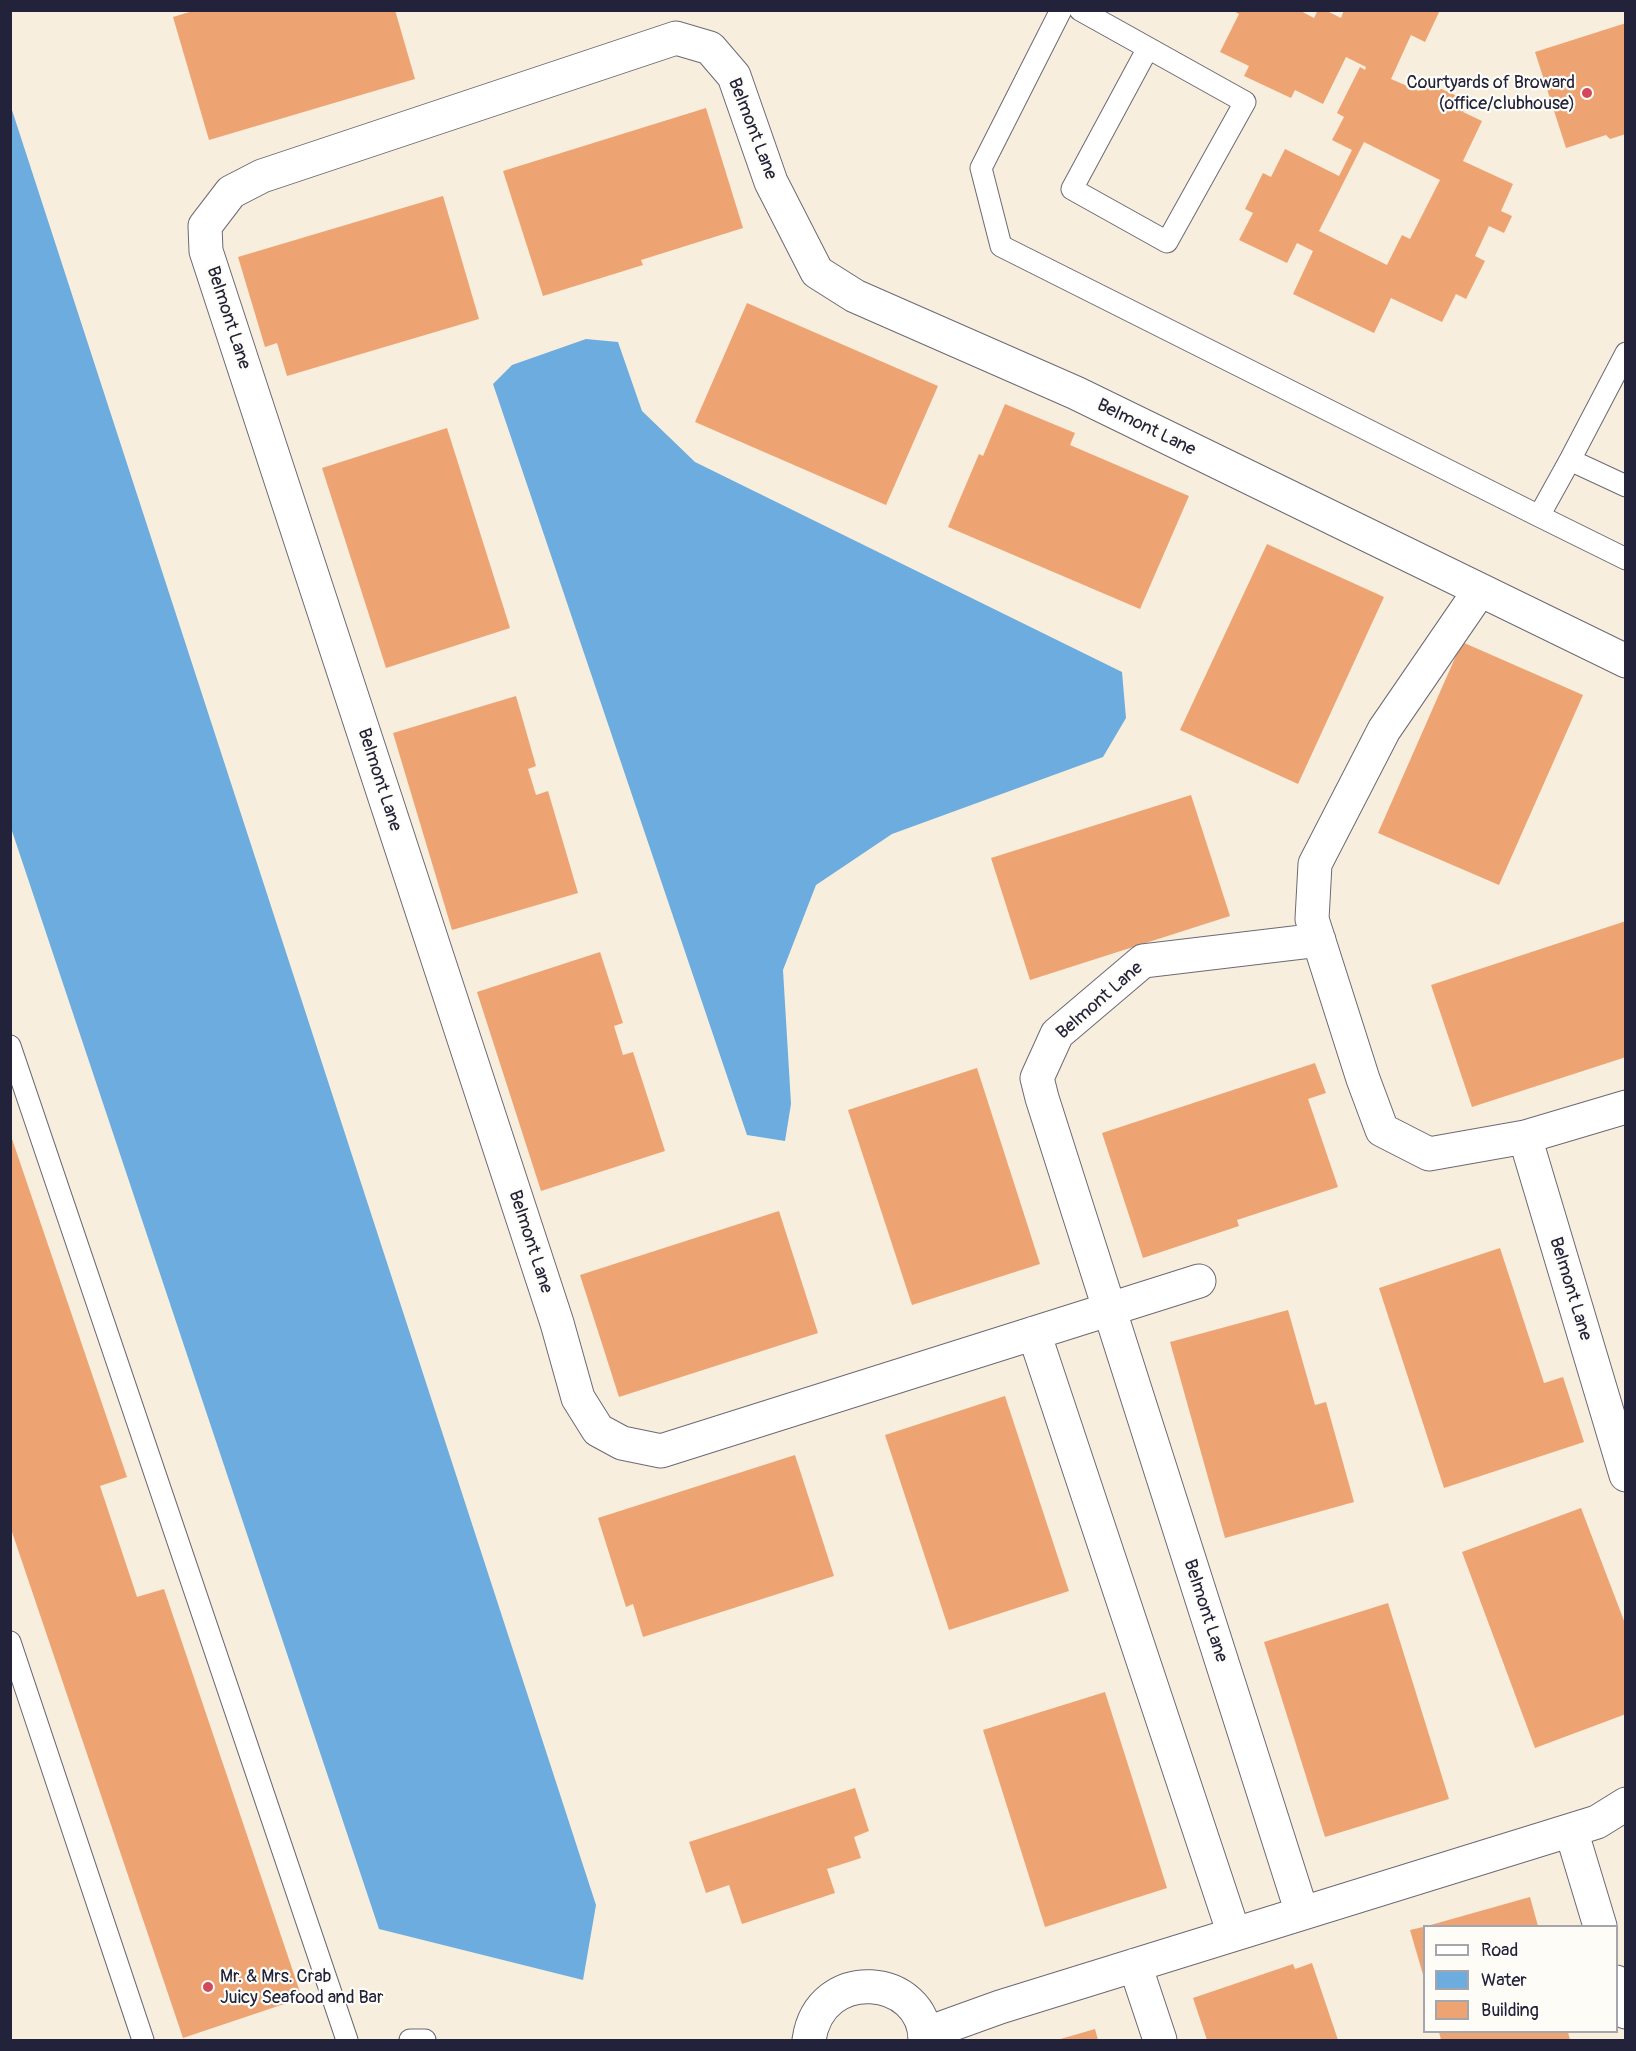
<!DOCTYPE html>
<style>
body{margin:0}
#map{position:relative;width:1636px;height:2051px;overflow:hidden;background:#f8eedd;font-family:Pangolin,sans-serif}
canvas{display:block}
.frame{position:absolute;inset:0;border:12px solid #22223b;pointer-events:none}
.legend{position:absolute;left:1423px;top:1925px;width:195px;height:108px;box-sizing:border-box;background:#fdfcf7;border:2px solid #a5a5ac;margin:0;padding:8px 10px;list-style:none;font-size:18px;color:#22223b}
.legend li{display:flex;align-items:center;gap:12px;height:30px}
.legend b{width:30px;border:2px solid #a5a5ac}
</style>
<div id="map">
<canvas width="1636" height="2051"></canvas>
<div class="frame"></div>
<ul class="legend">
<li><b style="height:8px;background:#fff"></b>Road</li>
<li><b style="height:16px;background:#6cacdf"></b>Water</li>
<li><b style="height:16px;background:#eea472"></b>Building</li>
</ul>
</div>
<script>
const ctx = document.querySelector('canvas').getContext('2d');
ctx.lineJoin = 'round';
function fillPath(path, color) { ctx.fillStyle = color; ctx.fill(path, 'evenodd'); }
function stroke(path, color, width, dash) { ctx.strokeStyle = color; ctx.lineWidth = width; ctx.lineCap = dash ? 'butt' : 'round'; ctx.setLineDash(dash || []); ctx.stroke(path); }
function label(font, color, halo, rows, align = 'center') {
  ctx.font = font + ' Pangolin,sans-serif'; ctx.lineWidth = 4.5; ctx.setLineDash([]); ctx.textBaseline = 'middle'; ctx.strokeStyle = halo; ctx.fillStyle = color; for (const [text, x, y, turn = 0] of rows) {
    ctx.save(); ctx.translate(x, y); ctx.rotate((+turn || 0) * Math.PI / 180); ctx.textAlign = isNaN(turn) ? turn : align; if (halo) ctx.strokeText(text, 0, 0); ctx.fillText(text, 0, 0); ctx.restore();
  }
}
const water = new Path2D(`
 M10,104l586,1801 -13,75 -204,-51 -368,-1101z
 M586,339l32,3 24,69 53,51 427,210 4,46 -23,39 -211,77 -76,51 -33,85 8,134 -6,37 -38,-6 -254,-751 19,-19z`);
const building = new Path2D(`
 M196,10h199l20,69 -206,61 -36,-123z
 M1232,10h67l15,8 4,-8h7l16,8 3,-8h96l-15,32 -14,-7 -20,44 28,12 5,-10 44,20 -5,11 19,9 -19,40 50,23 -12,27 11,5 -8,17 -15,-7 -14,30 10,5 -19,38 -10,-5 -14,28 -51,-24 -17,35 -81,-39 20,-43 -16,-8 -10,20 -48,-23 14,-27 -8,-4 18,-36 8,4 14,-28 54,27 13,-26 -20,-10 12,-23 -7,-4 23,-46 5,3 1,-3 -20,-10 -23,47 -28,-14 -4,8 -47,-22 5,-10 -29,-14 19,-38zM1364,142l76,38 -30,59 -8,-4 -15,30 -68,-34z
 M1626,23v111l-16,5 -4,-4 -40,13 -31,-96z
 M706,108l37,120 -102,32 2,5 -100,31 -40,-125z
 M443,196l36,123 -192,57 -10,-33 -12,4 -27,-90z
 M747,303l191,83 -52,119 -191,-83z
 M1005,404l70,29 -5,12 119,51 -49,113 -192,-82 31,-73 4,2z
 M447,428l63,200 -124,40 -64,-200z
 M1267,544l117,53 -86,187 -118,-54z
 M1462,642l121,53 -84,190 -121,-52z
 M516,696l20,70 -8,3 8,26 12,-4 30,102 -126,37 -59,-197z
 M1191,795l39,121 -200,64 -39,-122z
 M1626,921v136l-154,50 -41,-122z
 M600,952l23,71 -9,3 9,29 10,-3 32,99 -124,40 -64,-199z
 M1315,1063l11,30 -18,6 30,88 -101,33 2,6 -96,32 -41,-125z
 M977,1068l63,196 -128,41 -64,-195z
 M10,1133l117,344 -27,9 37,111 27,-8 138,409 -119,40 -173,-512z
 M779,1211l39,122 -199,64 -39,-122z
 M1500,1248l44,135 19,-6 21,65 -140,46 -65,-200z
 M1288,1310l27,95 11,-3 28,100 -129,36 -55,-196z
 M1005,1396l64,195 -120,39 -64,-195z
 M795,1455l39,121 -191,61 -10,-33 -7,3 -28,-89z
 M1581,1508l45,118v88l-91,34 -73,-196z
 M1388,1603l61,196 -124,38 -61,-195z
 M1105,1692l62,196 -122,39 -62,-197z
 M855,1788l14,43 -15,6 7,21 -34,11 8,24 -93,31 -13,-39 -23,8 -17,-51z
 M1530,1897l8,29h-111z
 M1423,1927h1v51l-14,-48z
 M1312,1963l26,77h-131l-14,-42 100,-34 2,5z
 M1095,2029l3,11h-41z
 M1439,2032h129l2,8h-129z`);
const service = new Path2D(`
 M1061,10l-80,158 20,78 538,270 31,-56 56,26
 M1080,10l165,92 -78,140 -95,-53 76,-141
 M1570,460l56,-107
 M1539,516l87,43
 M10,1046l337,994
 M10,1642l133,398
 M410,2040h15`);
const minor = new Path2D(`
 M1480,590l-96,140 -69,134 -3,55 51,160 19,51 47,24 96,-17 101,-30
 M1525,1137l101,338
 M1199,1281l-538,170 -39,-8 -24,-13 -20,-32 -21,-75 -351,-1072 -1,-25 26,-34 31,-16 414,-138 34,10 24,28 37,106 46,90 38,24 221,97 550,268
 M1034,1333l200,601
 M1571,1830l29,96
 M1302,1913l-260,-815 -5,-20 20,-44 86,-73 176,-21
 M1135,1965l25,75
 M1616,1982l10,30
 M925,2034l75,-27 597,-185 29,-18
 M809,2040c11,-77 116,-65 116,0`);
const markers = [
 [1587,93,6,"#d1495b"],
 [208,1987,6,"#d1495b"]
];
const poiNames = [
 ["Courtyards of Broward",1575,83],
 ["(office/clubhouse)",1575,104],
 ["Mr. & Mrs. Crab",220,1977,"left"],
 ["Juicy Seafood and Bar",220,1998,"left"]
];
const streetNames = [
 ["Belmont Lane",752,129,69],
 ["Belmont Lane",228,318,72],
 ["Belmont Lane",1146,428,26],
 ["Belmont Lane",379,780,72],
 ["Belmont Lane",1100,1001,-41],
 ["Belmont Lane",530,1242,72],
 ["Belmont Lane",1570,1289,73],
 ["Belmont Lane",1205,1611,72]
];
fillPath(water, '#6cacdf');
fillPath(building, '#eea472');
stroke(service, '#6d6974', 23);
stroke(minor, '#6d6974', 35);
stroke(service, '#fff', 21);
stroke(minor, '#fff', 33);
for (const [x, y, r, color] of markers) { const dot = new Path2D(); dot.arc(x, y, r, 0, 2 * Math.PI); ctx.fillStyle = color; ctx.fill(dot); stroke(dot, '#fdfcf7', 2); }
label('18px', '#22223b', '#fdfcf7', poiNames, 'right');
label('18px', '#22223b', '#fdfcf7', streetNames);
</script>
